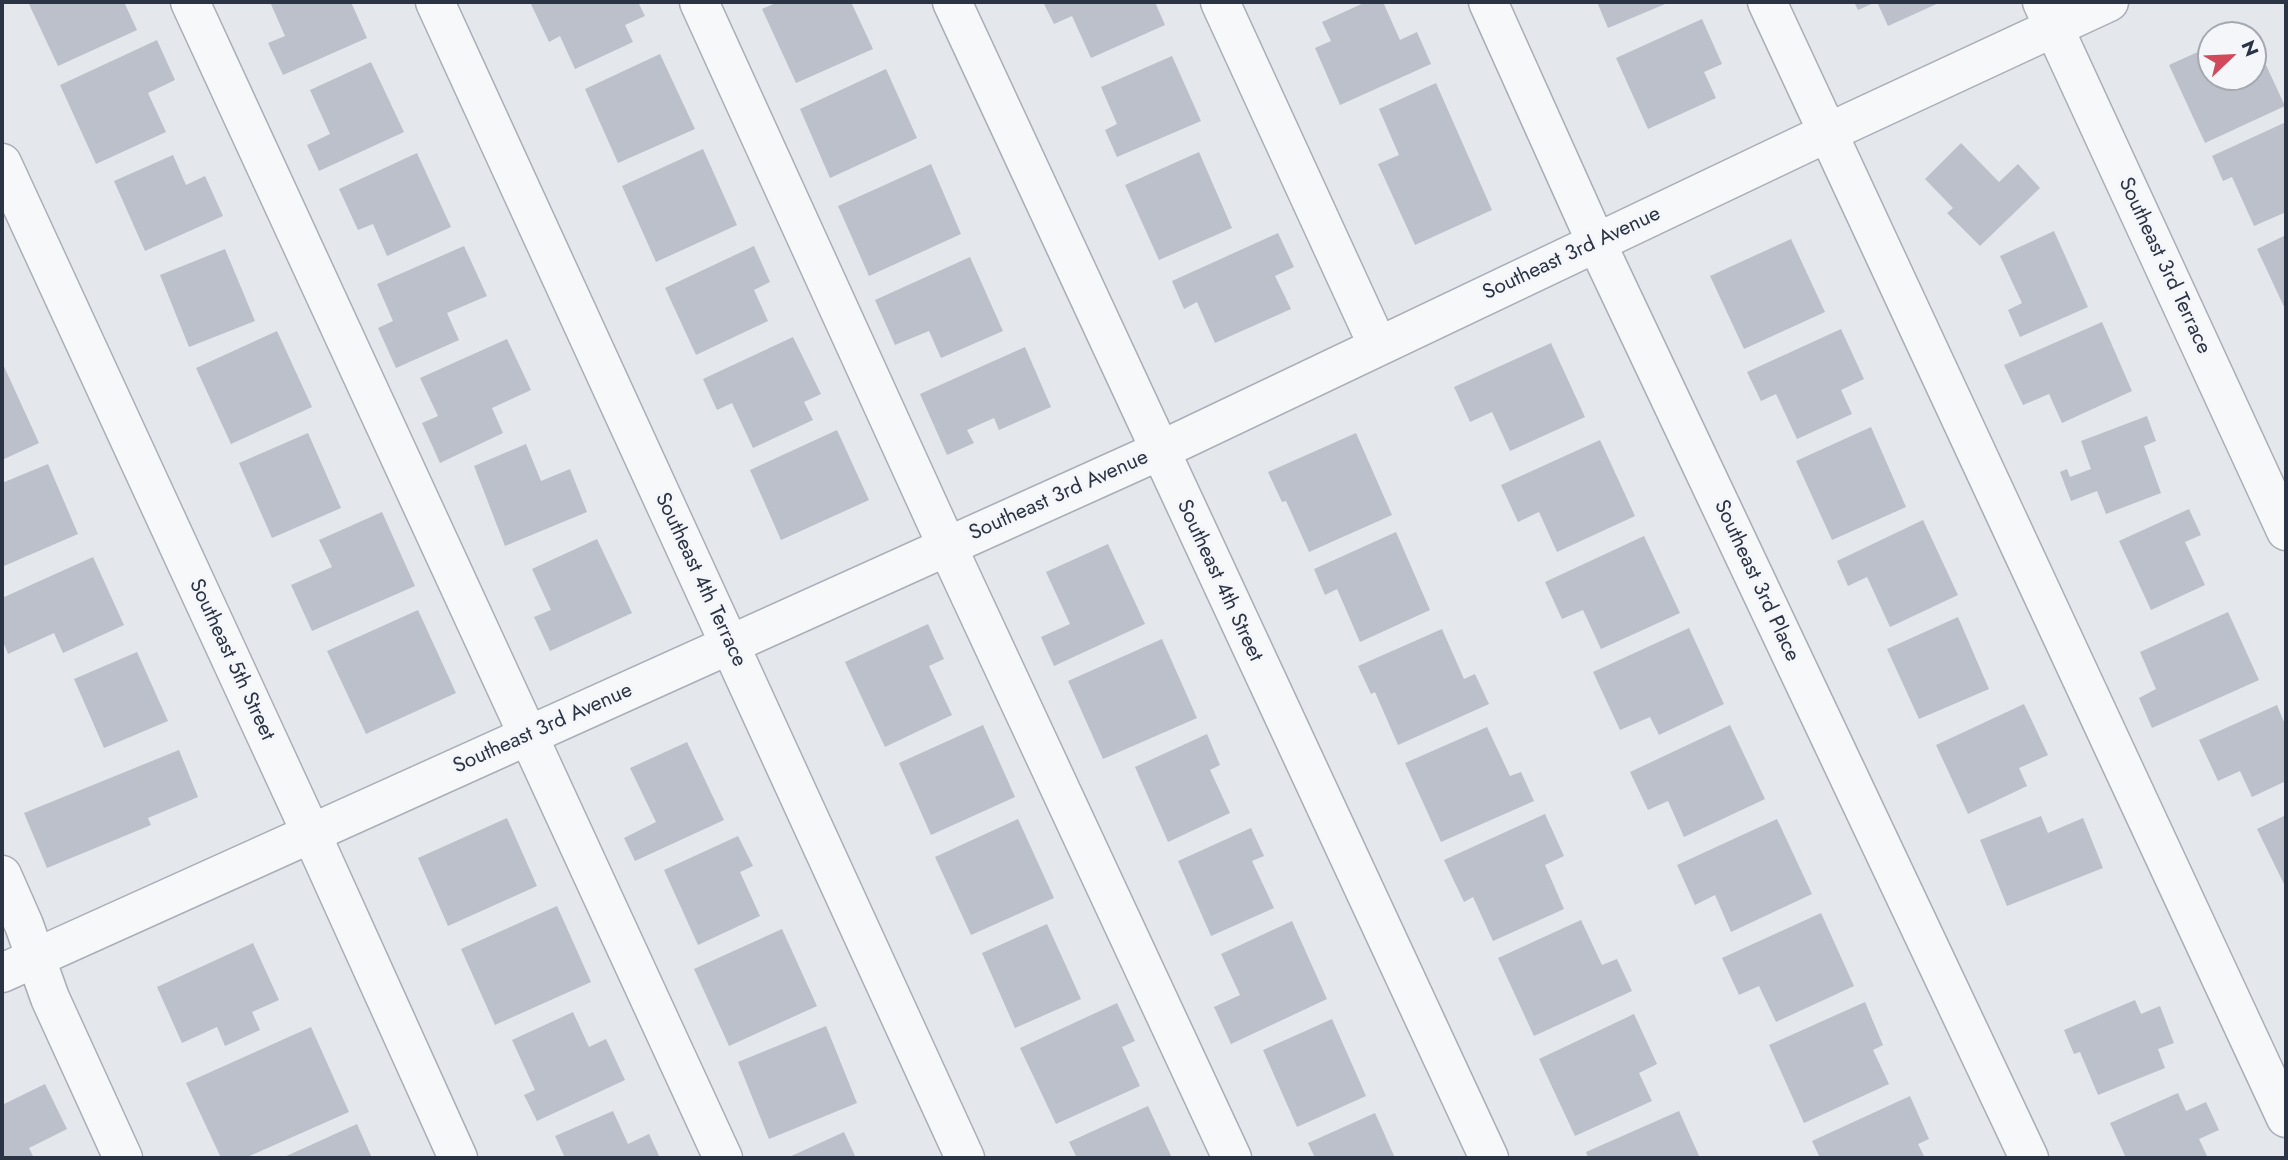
<!DOCTYPE html>
<style>
body{margin:0}
#map{position:relative;width:2288px;height:1160px;overflow:hidden;background:#e4e7ec;font-family:Jost,sans-serif}
canvas{display:block}
.frame{position:absolute;inset:0;border:4px solid #2b3445;pointer-events:none}
.north{position:absolute;left:2197px;top:21px;width:70px;height:70px;box-sizing:border-box;background:#f4f6f9;border:2px solid #a4a8b1;border-radius:50%;rotate:67deg;font-size:19px;font-weight:700;line-height:28px;text-align:center;color:#2b3445}
.north::after{content:'';display:block;margin:auto;width:24px;height:32px;background:#d1495b;clip-path:polygon(50% 0,100% 100%,50% 72%,0 100%)}
</style>
<div id="map">
<canvas width="2288" height="1160"></canvas>
<div class="frame"></div>
<div class="north">N</div>
</div>
<script>
const ctx = document.querySelector('canvas').getContext('2d');
ctx.lineJoin = 'round';
function fillPath(path, color) { ctx.fillStyle = color; ctx.fill(path, 'evenodd'); }
function stroke(path, color, width, dash) { ctx.strokeStyle = color; ctx.lineWidth = width; ctx.lineCap = dash ? 'butt' : 'round'; ctx.setLineDash(dash || []); ctx.stroke(path); }
function label(font, color, halo, rows, align = 'center') {
  ctx.font = font + ' Jost,sans-serif'; ctx.lineWidth = 6; ctx.setLineDash([]); ctx.textBaseline = 'middle'; ctx.strokeStyle = halo; ctx.fillStyle = color; for (const [text, x, y, turn = 0] of rows) {
    ctx.save(); ctx.translate(x, y); ctx.rotate((+turn || 0) * Math.PI / 180); ctx.textAlign = isNaN(turn) ? turn : align; if (halo) ctx.strokeText(text, 0, 0); ctx.fillText(text, 0, 0); ctx.restore();
  }
}
const building = new Path2D(`
 M28,2h96l13,28 -79,36z
 M270,2h81l16,36 -84,37 -15,-32 17,-7z
 M530,2h108l7,14 -20,9 8,17 -58,27 -15,-33 -11,6z
 M778,2h73l22,47 -77,34 -34,-74z
 M1043,2h112l10,23 -74,33 -19,-42 -18,8z
 M1366,2h17l17,38 17,-8 14,32 -91,41 -25,-57 16,-7 -9,-19z
 M1597,2h73l-62,26z
 M1854,2h22l-18,8z
 M1877,2h64l-53,24z
 M1702,19l20,45 -18,8 12,26 -68,31 -32,-71z
 M2249,28l3,7h-18z
 M2253,37l32,69 -80,37 -36,-78 42,-19v31h42z
 M157,40l18,40 -27,13 18,39 -70,32 -36,-79z
 M660,54l35,75 -77,34 -33,-74z
 M1172,56l29,65 -84,36 -12,-27 12,-6 -16,-37z
 M371,62l33,70 -85,39 -12,-26 23,-11 -20,-44z
 M886,69l31,69 -87,40 -30,-69z
 M1436,83l56,127 -77,35 -37,-81 21,-9 -20,-46z
 M2286,122v90l-32,14 -22,-49 -9,4 -11,-25z
 M1961,143l38,39 19,-18 22,24 -60,58 -33,-33 6,-5 -28,-29z
 M703,149l34,76 -81,37 -34,-76z
 M1199,152l33,76 -73,32 -34,-75z
 M417,153l34,74 -64,29 -14,-32 -15,6 -19,-41z
 M173,155l13,30 19,-9 18,40 -78,35 -31,-70z
 M931,164l30,70 -92,42 -31,-70z
 M2054,231l34,76 -68,30 -12,-27 14,-7 -22,-47z
 M1278,233l16,34 -19,9 16,33 -76,34 -18,-41 -13,7 -12,-28z
 M2286,235v76l-29,-62z
 M1791,239l34,73 -81,37 -34,-73z
 M464,246l23,50 -40,17 12,27 -63,28 -18,-40 15,-7 -16,-37z
 M754,246l16,36 -16,8 14,31 -72,34 -31,-67z
 M225,249l30,72 -66,26 -29,-72z
 M970,257l33,74 -62,27 -12,-27 -34,14 -20,-45z
 M2102,322l30,69 -70,32 -13,-29 -26,11 -19,-40z
 M1841,329l23,50 -23,11 11,24 -55,25 -21,-45 -15,7 -14,-29z
 M277,331l35,76 -81,37 -35,-76z
 M793,337l28,57 -17,8 9,18 -60,28 -21,-45 -15,7 -14,-31z
 M507,339l24,51 -39,18 11,25 -63,30 -18,-40 16,-7 -18,-38z
 M1551,343l34,74 -75,34 -18,-39 -22,10 -16,-35z
 M1025,347l26,60 -52,23 -5,-12 -27,12 7,13 -27,12 -27,-61z
 M2,362l37,81 -37,17z
 M2147,416l9,25 -12,5 17,47 -55,21 -9,-23 -26,10 -11,-29 7,-3 3,8 21,-8 -10,-28z
 M1871,427l35,80 -74,33 -36,-79z
 M837,430l32,70 -88,40 -31,-70z
 M308,433l33,75 -69,30 -33,-75z
 M1356,433l36,82 -83,37 -23,-51 -4,1 -14,-30z
 M1600,440l35,76 -78,36 -18,-40 -21,10 -17,-37z
 M526,444l15,37 29,-12 17,43 -82,34 -31,-80z
 M48,464l30,70 -74,32 -2,-6v-77z
 M2189,509l12,26 -16,7 20,43 -54,25 -32,-69z
 M382,512l33,74 -103,45 -21,-46 41,-18 -13,-27z
 M1923,520l35,75 -68,32 -23,-50 -19,9 -11,-25z
 M1396,532l34,78 -70,32 -23,-53 -12,6 -11,-26z
 M1644,536l36,77 -79,36 -18,-39 -21,9 -17,-37z
 M597,539l35,74 -82,38 -16,-34 17,-7 -19,-41z
 M1108,544l37,80 -91,42 -13,-29 29,-13 -24,-52z
 M93,557l31,68 -61,28 -9,-20 -46,21 -6,-15v-41z
 M418,610l38,83 -90,41 -39,-83z
 M2228,612l31,68 -107,48 -13,-30 17,-9 -16,-37z
 M1958,617l31,72 -70,30 -32,-70z
 M928,624l16,35 -15,7 23,49 -67,32 -40,-85z
 M1689,628l35,76 -65,31 -9,-18 -30,13 -27,-58z
 M1442,629l22,50 11,-5 14,30 -91,41 -23,-53 -4,2 -13,-28z
 M1162,639l35,79 -94,41 -35,-78z
 M137,652l31,69 -64,27 -30,-69z
 M2024,704l24,51 -29,13 8,18 -59,28 -32,-69z
 M2277,705l9,22v54l-34,16 -12,-26 -22,10 -19,-41z
 M983,725l32,72 -84,38 -32,-72z
 M1730,725l35,74 -81,38 -16,-36 -20,9 -18,-38z
 M1487,727l23,49 11,-4 13,29 -93,41 -36,-79z
 M1207,734l13,31 -10,5 20,43 -62,29 -33,-75z
 M687,742l37,78 -89,41 -11,-23 32,-16 -26,-54z
 M179,750l19,47 -50,21 3,7 -104,43 -23,-55z
 M1545,814l19,42 -19,9 19,44 -71,32 -20,-44 -9,5 -20,-42z
 M2286,815v73l-29,-59z
 M2041,816l7,17 35,-15 20,50 -96,38 -27,-66z
 M507,818l30,68 -89,40 -30,-68z
 M1018,819l36,79 -83,37 -36,-78z
 M1777,819l35,75 -81,38 -16,-37 -20,10 -18,-40z
 M1251,828l13,28 -12,5 22,47 -63,28 -33,-75z
 M738,836l15,30 -13,6 20,44 -62,29 -34,-75z
 M557,906l34,76 -96,43 -34,-76z
 M1821,913l33,73 -78,36 -17,-36 -20,9 -17,-37z
 M1581,920l21,45 15,-6 15,32 -98,45 -36,-78z
 M1292,921l35,78 -96,45 -17,-37 26,-12 -19,-41z
 M1047,924l34,75 -66,29 -33,-75z
 M782,929l35,77 -88,40 -35,-77z
 M253,943l26,57 -27,12 8,18 -35,16 -8,-19 -35,16 -25,-56z
 M2135,1000l6,14 19,-8 14,37 -16,6 7,19 -67,27 -18,-43 -6,2 -10,-24z
 M1865,1002l18,43 -10,5 16,34 -85,39 -35,-78z
 M1117,1003l18,38 -13,6 18,39 -84,38 -36,-76z
 M573,1012l16,35 17,-8 19,41 -88,41 -13,-26 11,-5 -23,-50z
 M1634,1014l23,50 -18,9 13,28 -77,35 -36,-77z
 M1332,1019l34,77 -69,31 -34,-77z
 M826,1026l31,77 -88,36 -31,-77z
 M311,1027l38,85 -104,46h-24l-35,-75z
 M45,1084l22,45 -38,19 5,10h-32v-53z
 M2178,1093l8,18 20,-9 13,28 -20,9 9,19h-82l-16,-35z
 M1910,1096l19,43 -11,5 7,14h-105l-8,-17z
 M1148,1106l24,52h-95l-8,-16z
 M613,1111l15,33 21,-10 11,24h-95l-10,-22z
 M1679,1111l21,47h-112l-2,-6z
 M1375,1113l20,45h-80l-7,-15z
 M357,1124l15,34h-90z
 M844,1132l12,26h-69z`);
const minor = new Path2D(`
 M190,2l533,1156
 M435,2l530,1156
 M699,2l248,544 285,612
 M952,2l537,1156
 M1220,2l158,344
 M1488,2l108,240 433,916
 M1767,2l519,1116
 M2042,2l244,529
 M2,163l309,670 147,325
 M2,875l22,50 26,73 73,160
 M2,973l1157,-522 668,-318 282,-131`);
const streetNames = [
 ["Southeast 3rd Avenue",1572,254,-25],
 ["Southeast 3rd Terrace",2164,266,65],
 ["Southeast 3rd Avenue",1059,496,-24],
 ["Southeast 4th Terrace",700,580,65],
 ["Southeast 4th Street",1219,581,65],
 ["Southeast 3rd Place",1756,581,65],
 ["Southeast 5th Street",231,660,65],
 ["Southeast 3rd Avenue",543,729,-24]
];
fillPath(building, '#bbc0ca');
stroke(minor, '#a9aeb7', 41);
stroke(minor, '#f7f8fa', 38);
label('21px', '#2b3445', '#f4f6f9', streetNames);
</script>
